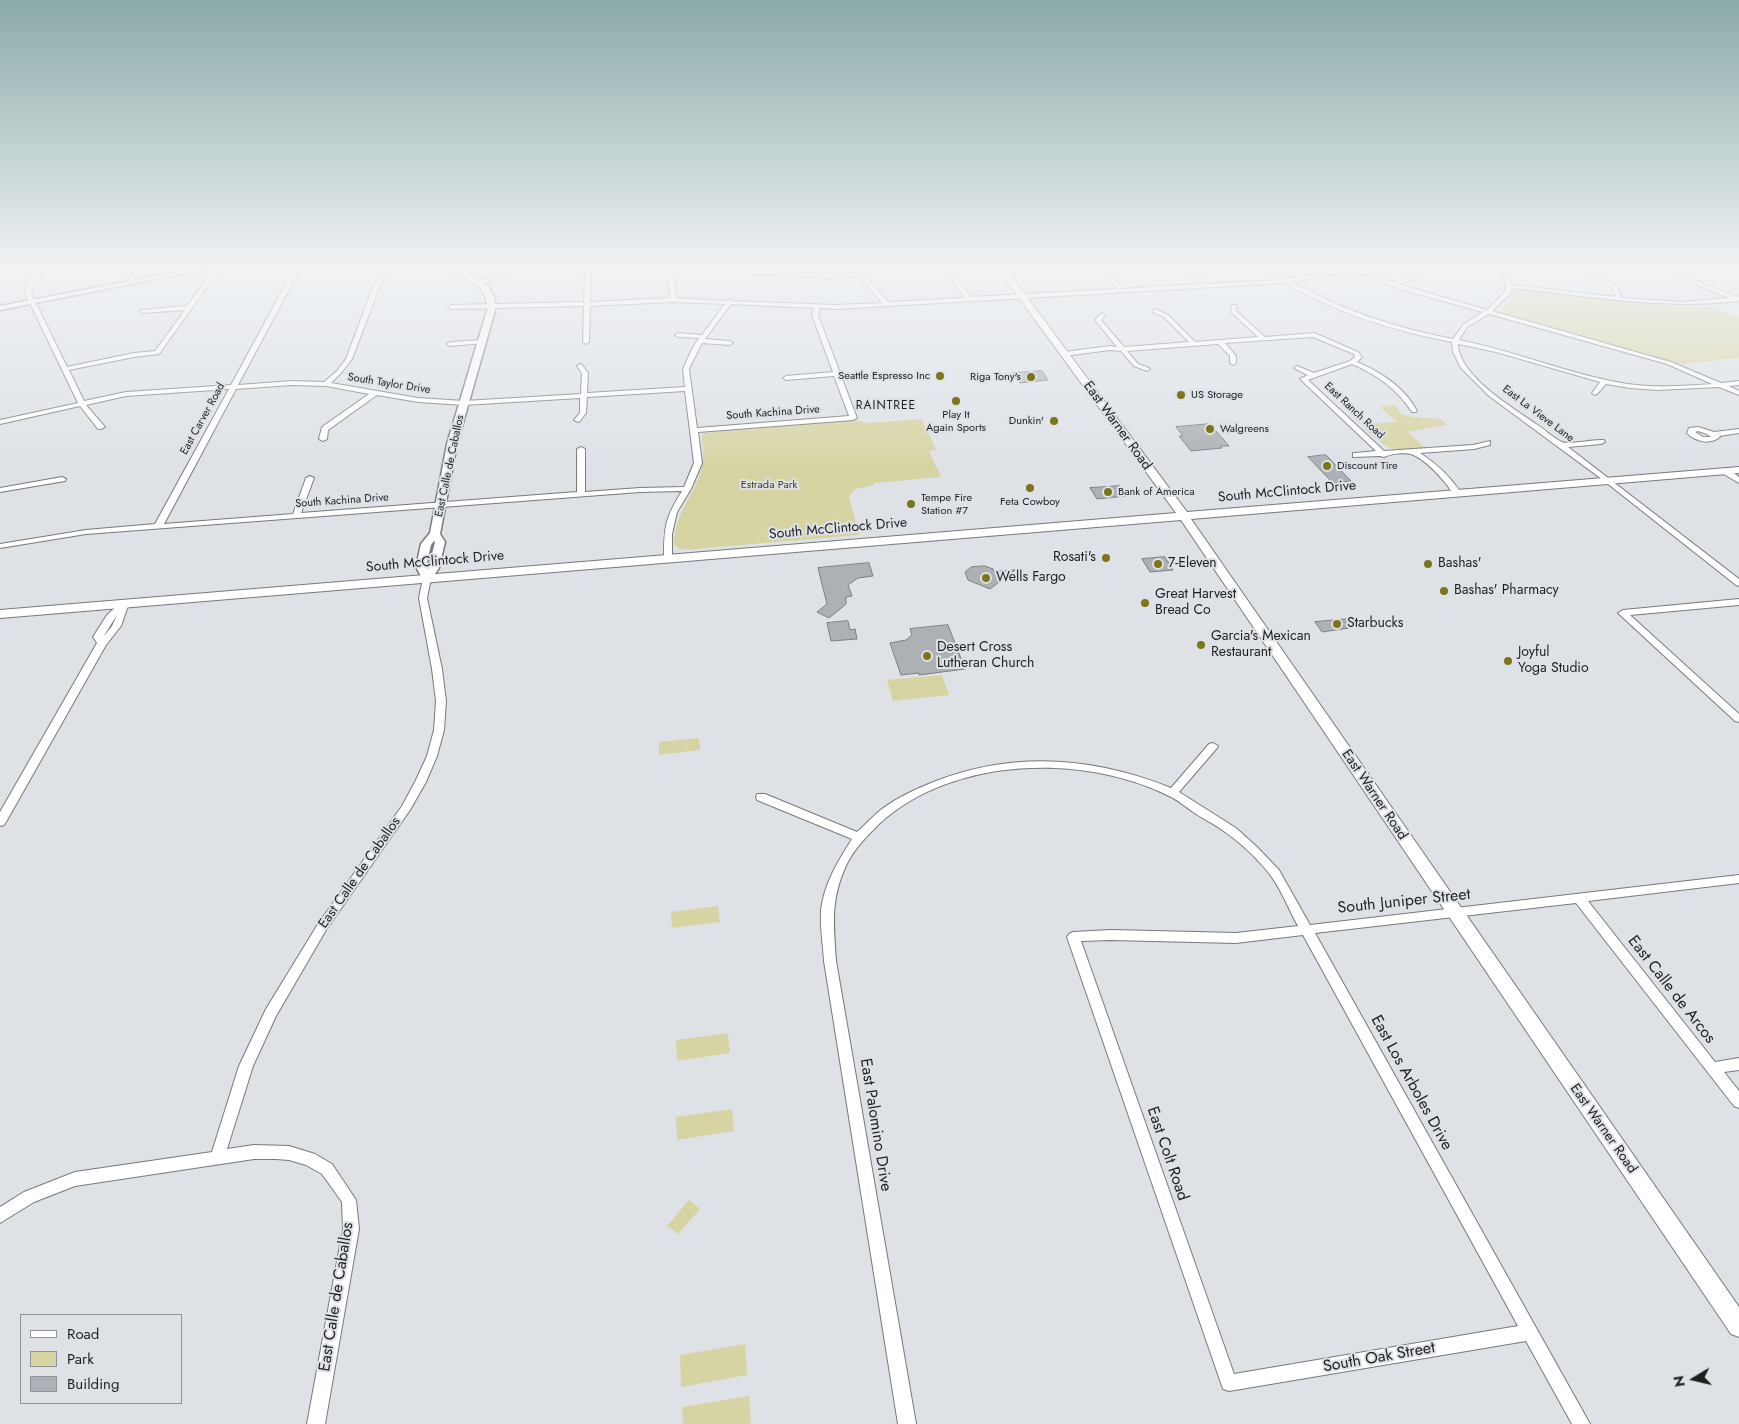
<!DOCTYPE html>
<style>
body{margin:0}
#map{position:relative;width:1739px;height:1424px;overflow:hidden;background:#dee2e7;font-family:Jost,sans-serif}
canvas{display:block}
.legend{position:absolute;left:20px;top:1314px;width:162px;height:90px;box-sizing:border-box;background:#dee2e7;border:1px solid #919497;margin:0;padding:6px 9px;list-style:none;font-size:15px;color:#1d1f20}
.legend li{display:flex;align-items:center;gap:10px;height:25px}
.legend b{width:25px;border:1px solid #919497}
.north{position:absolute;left:1669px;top:1354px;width:50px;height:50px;-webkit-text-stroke:4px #dee2e7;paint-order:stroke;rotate:261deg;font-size:14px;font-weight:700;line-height:20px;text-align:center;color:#1d1f20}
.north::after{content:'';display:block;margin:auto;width:18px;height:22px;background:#1d1f20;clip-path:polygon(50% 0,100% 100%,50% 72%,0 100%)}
</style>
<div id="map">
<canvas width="1739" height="1424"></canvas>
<ul class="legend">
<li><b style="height:6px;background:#fff"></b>Road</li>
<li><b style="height:14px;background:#d7d4a3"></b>Park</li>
<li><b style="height:14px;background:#adb1b6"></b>Building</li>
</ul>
<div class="north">N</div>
</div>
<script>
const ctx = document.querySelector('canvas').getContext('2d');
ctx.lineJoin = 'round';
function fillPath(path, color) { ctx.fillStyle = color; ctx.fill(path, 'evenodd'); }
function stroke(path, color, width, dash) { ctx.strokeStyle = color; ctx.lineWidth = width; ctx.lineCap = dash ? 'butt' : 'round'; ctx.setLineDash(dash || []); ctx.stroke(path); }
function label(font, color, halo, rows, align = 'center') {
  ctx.font = font + ' Jost,sans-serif'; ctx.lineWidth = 4; ctx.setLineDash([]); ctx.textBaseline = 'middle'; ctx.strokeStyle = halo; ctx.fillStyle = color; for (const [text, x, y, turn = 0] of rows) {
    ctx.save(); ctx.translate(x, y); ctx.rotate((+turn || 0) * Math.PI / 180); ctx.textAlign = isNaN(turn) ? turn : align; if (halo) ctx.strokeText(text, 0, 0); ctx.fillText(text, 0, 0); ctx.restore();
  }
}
const green = new Path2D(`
 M1518,289l151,17 41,1 29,10v41l-57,6 -184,-52 17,-15z
 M1396,405l4,8 13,4 28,2 6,6 -39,7 17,16c-33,3 -35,4 -60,-19v-5l32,-2 -16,-14 2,-2z
 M922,419l14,31 -7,1 12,26 -67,6v2l-19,4 -6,8 10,38 -175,15 -4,-1 -6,-4c0,-43 39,-61 27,-109l3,-3 149,-13 15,3z
 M942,675l7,20 -56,6 -6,-21z
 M699,738l1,12 -41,5v-13z
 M718,906l2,16 -48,6 -1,-16z
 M728,1033l2,20 -53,8 -1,-21z
 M732,1109l2,22 -57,9 -1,-23z
 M689,1200l11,9 -22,25 -11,-8z
 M745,1344l2,31 -66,12 -1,-32z
 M749,1396l2,28h-68l-1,-17z`);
const building = new Path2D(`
 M1042,371l6,9 -28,3 -7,-10z
 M1210,424l19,22h-8l1,2 -31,3 -12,-15h4l-7,-9z
 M1326,455l25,26 -18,2 -25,-26z
 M1120,486l6,10 -29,3 -7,-11z
 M1165,557l8,13 -23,2 -8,-13z
 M869,563l4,13 -15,2 -10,7 4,11 -6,1v7l-17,14 -12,-6 10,-8 -9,-36z
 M985,566l8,3 1,2 21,-1 -25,19 -22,-9 -3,-8 6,-5z
 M1349,619l7,8 -34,5 -7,-10z
 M848,621l2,9 5,-1 2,10 -26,2 -4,-18z
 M948,625l17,44 -46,6v-2l-18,2 -11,-32 16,-3 6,-5 -2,-6z`);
const minor = new Path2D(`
 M38,269h6l-10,14 -3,10 36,74 67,-14 21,-2 30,-41 -42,3 -2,-1v-2l46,-4 27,-37h6l-61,85 -25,3 -65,13 15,31 42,-9 105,-7 63,-116h6l-62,116 54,-4 32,1 13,-11 9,-12 29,-77 13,-13h6l-13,14 -29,76 -11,14 -10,10 87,15 46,3 117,-7 1,-21 -5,-7 3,-2 2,1 6,8 -1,20 98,-6 -2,-18 10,-22 6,-9 -21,-1 -3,-2 3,-2 24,2 23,-31 -52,-2 -83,4 -1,36 -3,2 -3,-2 1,-36 -133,3 -3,-2 3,-2 133,-3 1,-33h6l-1,33 80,-4 -3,-29h6l3,29 51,3 3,-2 3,2 103,4 46,-2 -22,-26 -32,1 -75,-4 -4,-5 79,5 29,-1 -4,-4h6l29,33 77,-4 -22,-29h6l22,28 146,-8 -16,-20h6l15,20 77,-5 -17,-15h6l17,15 75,-4 -15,-11h7l15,10 58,-10h16l32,13 24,-6v2l-19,6 89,26 17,-17 3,-7 -5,-12 -5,-5h6l9,16 104,12 -4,-9 -32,-19h7l29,17 6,12 60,4 47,-4 -28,-11 -33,-18h7l30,16 34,12v4c-78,9 -149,-5 -227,-13l-3,7 -17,16 179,51 50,21 18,-2v4l-10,1 10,5v4l-20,-8 -62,3 -27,-2 -24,-4 -9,10 -2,1 -3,-2 8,-11 -104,-30 -38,-8c1,32 54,63 78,80 8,5 17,14 26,18 7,3 31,-3 42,-2l1,2 -4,2 -33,3 171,132v7l-3,-1 -133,-105 -114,-84 -28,-28 -8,-16 -1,-10c-59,-11 -115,-29 -167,-59l-449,26 -16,-1 -2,7 39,103 -4,2 -155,12 4,31 -11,26 -14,23 -5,22v24l-4,3 -4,-3c0,-31 1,-40 18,-67l-42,1 -554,42 -86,14v-4l86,-14 69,-6 74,-135 -103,7 -40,9 19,22 -4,2h-3l-18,-23 -80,18v-4l78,-17 -53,-110 3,-10zM1355,271l48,19 80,22 -20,13 -10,14c-57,-11 -111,-29 -161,-57zM731,304l83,4 -2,7 21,57 -47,4 -3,2 3,2 48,-4 15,40 -152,12 -8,-59 13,-26 28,2 3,-2 -3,-2 -25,-2zM1489,314l178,50 45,20c-28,2 -56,4 -84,0 -58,-9 -112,-33 -169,-44l8,-13zM292,385l34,1 43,8 -47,33 -3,12 4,2 4,-2 1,-9 49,-35 41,7 46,3 116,-7v15l-6,7 4,2 2,-1 6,-8 1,-16 98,-6 9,72 -10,24 -44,1 -55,4v-43l-4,-2 -4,2v43l-276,21 13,-35 -4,-2 -4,2 -13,36 -129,10 72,-135z
 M126,271h4l7,11 -1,1h-4z
 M506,273l2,1v2l-29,8 -3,-2z
 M1232,305h4v6l29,26 49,-4 44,19 4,5 -5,5c24,10 48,26 60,49l-1,1h-4c-14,-22 -36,-38 -60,-48l-44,16 76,71 89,-6 17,-4v4l-16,4 -54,4c17,11 30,23 41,40l-1,2h-6c-8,-13 -28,-36 -43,-41 -7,-2 -21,0 -27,3l-4,-1 -27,1v-4h3l20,-2 -76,-72 8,-4 -14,-7 3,-2 17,7 36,-12 5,-4 -1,-3 -41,-17 -88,6 11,13v7l-3,2 -3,-2v-7l-12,-12 -91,7 11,13 11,4 1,1 -3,2 -13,-5 -13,-15 -11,-1 -46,6 -3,-2 3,-2 46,-6 7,1 -22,-27 7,-7 3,2 -4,5 23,27 65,-5 -25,-25 -11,-5v-2l2,-1 13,6 27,27 63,-5 -27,-25z
 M483,340l3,2 -1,1 -35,3 -3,-2 3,-2z
 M1698,427l16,5 25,-3v4l-20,3 1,1c-10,8 -24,5 -33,-4l2,-5zM1698,431l9,3 4,3h-8l-8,-5z
 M1722,469h6l11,8v6l-17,-10z
 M62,477l4,2 -1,2 -65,11v-4z
 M427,575l4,3 -4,20 15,71 4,32 -2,29 -7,26 -11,26 -16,28 -84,120 -50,86 -23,50 -26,83 27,-4 35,1 26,8 17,10 24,36 3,29 -34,195h-18l36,-195 -1,-27 -20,-28 -16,-9 -17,-5 -13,-1h-22l-179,27 -41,16 -34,21v-16l24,-15 51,-20 137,-20 27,-86 27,-57 52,-85 84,-118 13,-24 12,-26 7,-26 2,-29 -4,-32 -13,-71 4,-20z
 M1739,599v6l-109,10 109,99v8l-4,-1 -117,-108 5,-3z
 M125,600l4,3 -8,23 -15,19 -100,177 -2,3 -4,1v-14l97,-169 -4,-6 14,-22 15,-14zM117,615l-5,11 -9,11z
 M1213,743l5,3 -1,2 -38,44 57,36 22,20 21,22 31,55 429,-50v8l-151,18 127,161 24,-4v12l-15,2 15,19v17l-5,-2 -158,-203 -261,30 275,491h-18l-46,-83 -297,50 -6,-2 -156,-452 2,-3 4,-2 38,-2 125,3 62,-7c-9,-16 -16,-35 -27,-50 -11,-15 -31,-34 -46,-44 -10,-8 -22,-13 -32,-20 -7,-5 -14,-11 -22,-15 -86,-44 -218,-41 -292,27 -13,13 -27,27 -34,44 -15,34 -11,58 -9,93l80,463h-18l-74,-463c-1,-17 -4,-34 -3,-51 3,-26 17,-49 31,-71l-95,-39 -1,-3 1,-3h8l92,38c8,-7 16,-16 25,-23 16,-12 36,-21 54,-28 78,-30 158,-24 235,7l38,-44zM1303,935l215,391 -284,48 -153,-433 30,-1 125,3z`);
const tertiary = new Path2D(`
 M192,269h15l-207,41v-4z
 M448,269c16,0 35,8 44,23 2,4 3,10 4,15l-39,137 -17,90 5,8 -6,26 -8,12h-8l-7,-13 5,-23 9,-11 17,-89 41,-137c-6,-29 -20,-24 -40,-38zM434,541l1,1 -7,27 -2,-2 5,-22z`);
const secondary = new Path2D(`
 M998,269h8l181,243 552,-45v6l-548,46 548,788v30l-8,-3 -550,-814 -1181,98v-8l1176,-97z`);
const markers = [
 [940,376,5,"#7c7519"],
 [1031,377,5,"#7c7519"],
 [1181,395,5,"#7c7519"],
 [956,401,5,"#7c7519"],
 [1054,421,5,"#7c7519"],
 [1210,429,5,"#7c7519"],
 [1327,466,5,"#7c7519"],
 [1030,488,5,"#7c7519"],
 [1108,492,5,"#7c7519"],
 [911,504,5,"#7c7519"],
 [1106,558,5,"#7c7519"],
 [1158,564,5,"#7c7519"],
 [1428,564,5,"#7c7519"],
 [986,578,5,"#7c7519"],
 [1444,591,5,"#7c7519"],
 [1145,603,5,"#7c7519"],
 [1337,624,5,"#7c7519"],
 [1201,645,5,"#7c7519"],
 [927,656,5,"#7c7519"],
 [1508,661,5,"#7c7519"]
];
const farPoinames = [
 ["Seattle Espresso Inc",930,376,"right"],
 ["Riga Tony's",1021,377,"right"],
 ["US Storage",1191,395],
 ["Play It",956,415,"center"],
 ["Again Sports",956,428,"center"],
 ["Dunkin'",1044,421,"right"],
 ["Walgreens",1220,429],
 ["Discount Tire",1337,466],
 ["Bank of America",1118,492],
 ["Tempe Fire",921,498],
 ["Station #7",921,511],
 ["Feta Cowboy",1030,502,"center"]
];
const farStreetnames = [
 ["South Taylor Drive",389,384,9],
 ["East Ranch Road",1354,411,43],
 ["South Kachina Drive",773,413,-4],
 ["East La Vieve Lane",1538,414,37],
 ["East Carver Road",203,419,-61],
 ["East Calle de Caballos",450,466,-78],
 ["South Kachina Drive",342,501,-4]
];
const farParknames = [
 ["Estrada Park",769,485]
];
const farNeighbourhoodnames = [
 ["RAINTREE",886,406]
];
const streetNames = [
 ["East Warner Road",1117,426,54],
 ["South McClintock Drive",1287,492,-5],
 ["South McClintock Drive",838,529,-5],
 ["South McClintock Drive",435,562,-5],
 ["East Warner Road",1374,795,56],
 ["East Calle de Caballos",360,873,-55],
 ["East Warner Road",1603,1129,55]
];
const poiNames = [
 ["Rosati's",1096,558,"right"],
 ["7-Eleven",1168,564],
 ["Bashas'",1438,564],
 ["Wells Fargo",996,578],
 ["Bashas' Pharmacy",1454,591],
 ["Great Harvest",1155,595],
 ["Bread Co",1155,611],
 ["Starbucks",1347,624],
 ["Garcia's Mexican",1211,637],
 ["Restaurant",1211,653],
 ["Desert Cross",937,648],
 ["Lutheran Church",937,664],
 ["Joyful",1518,653],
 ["Yoga Studio",1518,669]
];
const nearStreetnames = [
 ["South Juniper Street",1404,902,-6],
 ["East Calle de Arcos",1671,990,52],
 ["East Los Arboles Drive",1411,1083,61],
 ["East Palomino Drive",875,1125,81],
 ["East Colt Road",1167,1154,71],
 ["East Calle de Caballos",337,1297,-81],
 ["South Oak Street",1379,1358,-10]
];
fillPath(green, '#d7d4a3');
fillPath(building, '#adb1b6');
stroke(building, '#7c8084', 1);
stroke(minor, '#76797e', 2);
stroke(tertiary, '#76797e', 3);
stroke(secondary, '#76797e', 2);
fillPath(minor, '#fff');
fillPath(tertiary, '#fff');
fillPath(secondary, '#fff');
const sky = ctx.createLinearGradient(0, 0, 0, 468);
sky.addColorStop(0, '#8baaa9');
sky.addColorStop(0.57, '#f0f2f4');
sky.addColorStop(1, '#f0f2f400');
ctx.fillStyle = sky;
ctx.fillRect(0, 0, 1739, 468);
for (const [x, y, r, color] of markers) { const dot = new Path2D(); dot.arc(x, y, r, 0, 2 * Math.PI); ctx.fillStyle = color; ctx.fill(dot); stroke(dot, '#dee2e7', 2); }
label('11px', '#1d1f20', '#dee2e7', farPoinames, 'left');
label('11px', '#1d1f20', '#dee2e7', farStreetnames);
label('11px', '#413f1c', '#dee2e7', farParknames);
ctx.letterSpacing = '1px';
label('12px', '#1d1f20', '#dee2e7', farNeighbourhoodnames);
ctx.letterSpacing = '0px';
label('14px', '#1d1f20', '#dee2e7', streetNames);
label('14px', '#1d1f20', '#dee2e7', poiNames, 'left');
label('16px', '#1d1f20', '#dee2e7', nearStreetnames);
</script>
